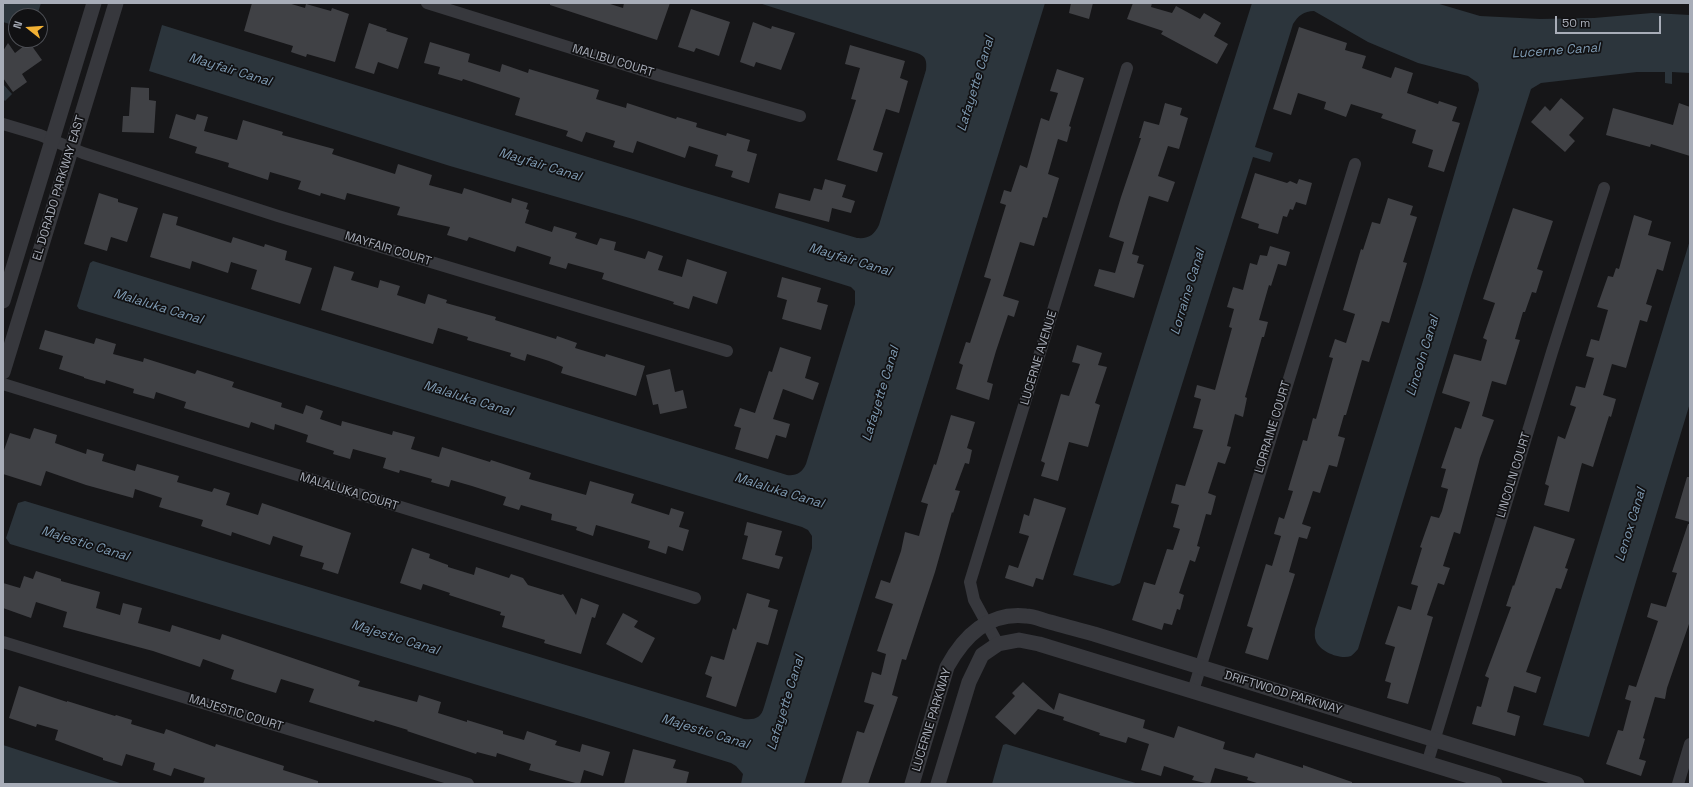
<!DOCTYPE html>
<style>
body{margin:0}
#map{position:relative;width:1693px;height:787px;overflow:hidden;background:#161618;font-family:"Space Grotesk",sans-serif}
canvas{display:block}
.frame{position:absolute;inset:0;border:4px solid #a8adb8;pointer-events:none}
.north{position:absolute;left:8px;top:8px;width:40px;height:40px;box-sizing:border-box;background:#111113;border:1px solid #4d4f55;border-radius:50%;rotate:287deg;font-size:11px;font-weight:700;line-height:16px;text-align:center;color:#a8adb8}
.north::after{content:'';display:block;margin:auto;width:14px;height:18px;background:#f2b134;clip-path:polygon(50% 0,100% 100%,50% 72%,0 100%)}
.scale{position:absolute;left:1555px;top:16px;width:106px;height:18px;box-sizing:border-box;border:2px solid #a8adb8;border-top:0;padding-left:5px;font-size:12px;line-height:14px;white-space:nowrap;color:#a8adb8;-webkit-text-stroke:3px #111113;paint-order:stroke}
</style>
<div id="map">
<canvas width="1693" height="787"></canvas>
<div class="frame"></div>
<div class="north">N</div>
<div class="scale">50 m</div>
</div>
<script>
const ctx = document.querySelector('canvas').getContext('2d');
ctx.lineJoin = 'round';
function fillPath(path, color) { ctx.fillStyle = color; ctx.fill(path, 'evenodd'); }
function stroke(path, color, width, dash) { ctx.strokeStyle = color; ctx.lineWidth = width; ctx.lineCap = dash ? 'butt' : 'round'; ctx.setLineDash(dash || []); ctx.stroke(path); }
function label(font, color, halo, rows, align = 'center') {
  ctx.font = font + ' "Space Grotesk",sans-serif'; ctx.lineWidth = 3.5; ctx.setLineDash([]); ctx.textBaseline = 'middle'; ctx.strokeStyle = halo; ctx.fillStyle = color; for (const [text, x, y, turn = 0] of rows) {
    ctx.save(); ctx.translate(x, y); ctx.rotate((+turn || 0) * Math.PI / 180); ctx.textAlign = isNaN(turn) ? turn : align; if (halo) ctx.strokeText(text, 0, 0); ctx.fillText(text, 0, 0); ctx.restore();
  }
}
const water = new Path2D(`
 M3,3h38l-4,13h-21v10l-13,-4z
 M759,3h286l-241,781h-63l2,-10 -7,-8 -5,-3 -151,-47 -570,-172 -4,-6 12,-35 7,-2 719,218c11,1 17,-1 20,-12l48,-159v-12l-4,-6 -6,-3 -723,-218 -2,-3 13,-43 3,-2 694,214c9,1 15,-2 19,-11l49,-160v-13l-4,-4 -218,-68 -183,-53 -301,-95 13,-46 523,162 172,51c12,1 17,-3 22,-13l47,-155c1,-9 0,-14 -9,-17z
 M1252,3h184l44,13 60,3 54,-1 58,-5 38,2v58l-18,-1v12l-7,-1v-11h-28l-96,11 -10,6 -60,187 -113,373c-2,2 -4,5 -7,7 -10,4 -31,-4 -35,-15 -2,-4 -1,-8 -1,-12l107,-345 57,-194 -1,-7 -10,-7 -50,-13 -50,-21 -54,-31c-10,0 -16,5 -21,13l-38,123 18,6 -3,9 -17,-5 -133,426 -7,3 -40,-11z
 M3,84l9,10 -7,7 -2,-2z
 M1690,240v163l-101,334 -46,-12z
 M1006,744l133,40h-147l11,-39z
 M3,745l120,39h-120z`);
const building = new Path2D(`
 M252,3h36l17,5 1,-4 25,7 1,-3 17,6 -14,48 -28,-8 -1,3 -15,-5 2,-6 -49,-15z
 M550,3h57l16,5 1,-5h46l-13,37 -107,-35z
 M1071,3h22l-4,16 -20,-6z
 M1133,3h19l-1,4 21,6 4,-7 24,13 4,-6 17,10 -7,13 14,8 -11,20 -56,-30 2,-3 -36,-12z
 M691,9l39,13 -11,34 -23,-8 -2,4 -16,-5z
 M753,22l18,7 1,-3 23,7 -14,37 -25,-8 -2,5 -14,-5z
 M369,23l18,6 -1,2 22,7 -10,31 -20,-7 -4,12 -19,-6z
 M1299,27l48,16 -2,7 21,6 -4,12 29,10 4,-11 18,6 -6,20 31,11 1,-3 18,6 -5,14 8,2 -16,49 -16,-5 5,-17 -21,-7 4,-13 -35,-12 2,-4 -32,-10 -5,13 -22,-8 2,-7 -28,-9 -7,22 -18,-6z
 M29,42l13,18 -20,14 5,8 -14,10 -10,-14v-27l5,-8 7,10z
 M430,42l40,12 -2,8 32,10 2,-8 26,9 1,-4 70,21 -3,9 30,9 1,-5 49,16 1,-2 20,6 -1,4 30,9 1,-3 23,7 -3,11 10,3 -8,29 -18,-6 2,-6 -18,-5 3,-11 -29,-9 -4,12 -48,-17 -4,12 -20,-6 2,-6 -29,-9 -4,10 -16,-6 2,-5 -53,-16 5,-17 -57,-19 -1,2 -24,-7 2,-7 -16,-4z
 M850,45l55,16 -5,17 8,3 -9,32 -13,-4 -13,41 10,3 -6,19 -40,-12 19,-60 -5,-1 9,-31 -15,-4z
 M1057,69l27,9 -15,48 2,1 -4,15 -9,-3 -10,35 11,4 -12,40 -4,-1 -9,29 -14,-4 -17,54 16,5 -5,16 -6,-2 -12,36 -9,31 6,2 -4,16 -33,-11 7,-24 -4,-2 7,-21 4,1 21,-64 -7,-2 22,-72 -6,-2 4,-13 7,2 9,-27 7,3 14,-50 8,3 9,-28 -8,-2z
 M131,87l18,1v12l7,1 -2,32 -32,-1 1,-16h6z
 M1561,98l23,20 -15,17 6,6 -10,11 -34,-30 14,-16 5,5z
 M1165,103l17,5 -2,7 8,3 -9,31 -11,-3 -10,30 17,6 -7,20 -19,-6 -17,58 7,2 -2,7 7,2 -10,33 -40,-12 5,-17 16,4 9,-31 -15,-5 12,-40 20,-59h-2l5,-17 15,4z
 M1679,103l11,4v49l-39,-12 -1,3 -44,-12 7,-27 60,17z
 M176,114l19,6 2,-6 11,3 -4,14 33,9 6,-20 40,12 -1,3 52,14 -2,5 63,20 3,-10 34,11 -3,10 33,9 2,-6 47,15 1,-5 16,5 -2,6 3,1 -4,13 27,9 2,-6 23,7 -2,5 22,7 3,-7 16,4 -2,8 31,9 3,-8 15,5 -5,14 24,7 5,-18 40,13 -10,32 -24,-8 -4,13 -16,-5 1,-2 -72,-23 2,-6 -36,-10 -2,6 -17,-5 2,-7 -34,-11 -2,6 -46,-15 -2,4 -20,-6 3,-8 -53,-12 3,-8 -53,-14 -2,7 -24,-7 -1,3 -22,-7 3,-8 -31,-9 -2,8 -40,-13 1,-4 -34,-10 2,-6 -28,-9z
 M1255,173l32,10 3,-2 7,3 2,-5 13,4 -6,22 -10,-3 -3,8 -3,-1 -3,8 -4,-1 -5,18 -20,-6 1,-4 -18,-6z
 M825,179l21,6 -4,12 13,4 -4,12 -19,-5 -3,14 -54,-14 4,-15 31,8 4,-13 8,2z
 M99,193l19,6v3l20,6 -11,34 -16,-5 -4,14 -23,-7z
 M1388,198l25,8 -3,9 7,2 -14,45 4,1 -18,60 -7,-2 -13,41 -7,-2 -16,55h-2l-6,21 7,2 -8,29 -8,-2 -9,28 -7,-2 -11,33 9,3 -4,12 -8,-2 -10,35 6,2 -27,86 -23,-7 8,-25 -6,-2 19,-62 6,2 9,-30 -7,-2 5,-17 5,2 9,-28 -5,-1 15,-50 4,1 6,-23 3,1 17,-61 -4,-1 6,-18 11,4 9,-29 -12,-4 18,-61 2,1 9,-28 8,2z
 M1513,208l40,13 -16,48 6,2 -7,22 -4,-1 -7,20h-2l-8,27 5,1 -14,45 -14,-4 -10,35 12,4 -14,38 -20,76 -6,-2 -11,34 7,2 -6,17 -6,-2 -11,32 6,2 -25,87 -21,-6 4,-15 -6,-2 10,-34 -10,-3 13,-38 13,4 7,-24 -7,-2 11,-36 -2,-1 11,-31 8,2 3,-7 6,-22 -7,-2 5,-18 -5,-1 14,-41 6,2 9,-27 -28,-9 12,-39 27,7 6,-21 -4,-2 12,-35 -12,-4z
 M163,213l15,4 -2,8 55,18 2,-6 31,10 1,-3 22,7 -2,9 27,8 -12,36 -49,-15 6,-19 -26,-8 -3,11 -36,-12 -2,8 -40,-12z
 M1634,215l18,6 -4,14 23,7 -8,29 -6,-2 -11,35 6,2 -5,16 -7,-2 -14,48 -14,-4 -9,31 13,4 -5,18 -2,-1 -16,51 -11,-4 -13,49 -25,-7 5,-19 -4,-2 13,-48 7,3 11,-32 -6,-2 6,-19 9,2 9,-30 -8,-2 5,-17 8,2 9,-31 -11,-3 11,-31 5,1 3,-9 3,1z
 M1270,246l20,6 -4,14 -8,-2 -7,22 -2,-1 -10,35 9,2 -4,15h-2l-17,60 2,1 -4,19 -8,-3 -8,32 4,1 -6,17 -7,-2 -10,31 8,3 -5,19 -5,-1 -9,32 3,1 -5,15 -5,-2 -11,33 5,2 -4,15 -3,-1 -5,16 -8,-2 -2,7 -30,-10 12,-38 11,3 12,-36 6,1 7,-21 -7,-2 6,-22 -8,-2 5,-19 9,2 18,-56 -10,-2 8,-29 -7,-2 3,-12 18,5 17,-62 -3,-1 5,-18 -7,-2 6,-20 10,3 7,-27 7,2 3,-10 7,1z
 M334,266l20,6 -3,8 27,8 2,-8 20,6 -3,9 28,9 3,-10 19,6 -1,3 50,14 -1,3 61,19 1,-3 20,7 -2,5 30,9 1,-3 39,12 -9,30 -75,-23 2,-6 -14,-6 -22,-7 -2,7 -15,-5 1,-3 -44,-13 1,-3 -30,-9 -5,16 -112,-34z
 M782,277l39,11 -4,14 11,3 -7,25 -39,-11 5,-19 -10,-3z
 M45,330l49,14 2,-6 20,6 -3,10 30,8 1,-4 51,16 2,-4 37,12 -2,5 50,16 -1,4 22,7 3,-9 17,6 -3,8 21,7 1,-5 50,14 1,-4 22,6 -4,12 28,8 3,-10 48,15 1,-2 40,13 -2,6 57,16 4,-14 44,13 -3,9 38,12 2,-7 13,4 -5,15 10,3 -6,21 -15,-5 -2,8 -18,-6 2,-7 -54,-16 -3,11 -17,-6 1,-3 -26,-7 1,-6 -31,-9 -2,5 -16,-5 3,-8 -34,-11 -21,-6 -2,7 -18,-5 1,-3 -32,-9 -1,3 -16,-5 3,-10 -33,-9 -3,10 -17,-5 1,-3 -28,-9 2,-7 -33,-11 -1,6 -23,-8 -2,6 -65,-20 2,-6 -30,-10 -2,7 -21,-6 1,-4 -28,-9 -1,4 -21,-6v-1l-25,-8 4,-13 -24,-7z
 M1077,345l25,8 -4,12 9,2 -12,36 5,2 -12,42 -19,-5 -11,39 -17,-5 4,-13 -4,-2 20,-67 8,2 11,-32 -8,-2z
 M780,347l31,10 -6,21 14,5 -6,17 -30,-11 -10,30 17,5 -4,14 -10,-3 -8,24 -33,-10 6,-21 -7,-2 6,-18 15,5 14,-42 3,1z
 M670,369l5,23 8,-2 4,18 -27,6 -2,-10 -5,1 -7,-30z
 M951,415l24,7 -8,26 5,2 -3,14 -4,-1 -10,27 5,1 -7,22 -1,-1 -17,60 -29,88 -4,-1 -10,36 6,2 -30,87h-27l16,-53 7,2 10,-28 -10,-3 8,-30 9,3 5,-21 -9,-3 16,-47 -18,-6 6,-18 9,3 11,-32 4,-19 14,4 9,-32 -7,-2 13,-38 2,1z
 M34,428l23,7 -2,8 31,11 1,-5 17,5 -2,7 33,10 2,-7 42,12 -2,6 35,10 2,-4 16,5 -4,12 32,10 4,-12 89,30 -13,41 -16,-5 2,-6 -24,-7 3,-10 -30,-10 -3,9 -38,-13 -1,4 -30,-10 2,-6 -44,-13 3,-9 -27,-9 -2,9 -47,-13 -40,-14 -5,15 -38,-12v-21l7,-20 20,6z
 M1687,477h3v45l-15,-4z
 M1034,498l32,10 -23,72 -7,-2 -3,9 -28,-9 4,-13 9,3 11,-32 -10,-3 5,-19 5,2z
 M747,522l35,9 -7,24 8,2 -4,12 -37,-10 6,-23 -4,-1z
 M1688,524h2v97l-23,67 -2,11 -10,-2 -12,41 2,1 -6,20 7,2 -5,15 -35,-12 12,-34 5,1 8,-30 -6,-2 4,-14 7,2 22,-66 -11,-4 4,-14 15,4 11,-34 -5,-1z
 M1534,526l41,13 -10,29 3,1 -7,20 -5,-1 -30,84 15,5 -5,16 -22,-7 -7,26 13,4 -5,20 -43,-12 5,-18 4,1 8,-29 -4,-2 26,-69 -5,-1 7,-21 1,1z
 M412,548l18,6 -1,4 19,7v2l26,8 2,-8 33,11 2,-4 12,4 5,7 33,10 2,-1 13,21 5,-17 18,7 -4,13 -3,-1 -11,37 -37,-11 1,-3 -43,-13 3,-11 -5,-1 1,-3 -52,-17 1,-2 -27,-9 -2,6 -21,-7z
 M36,571l25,8v2l39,11 -4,16 24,7 3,-12 19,5 -4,15 32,9 2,-7 48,15 2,-6 138,47 -2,5 59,16 2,-7 22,7 -3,11 29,9v-2l36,11v3l21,6 3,-9 30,10 -2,4 25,7 2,-8 28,8 -7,24 -19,-6 -4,14h-1l-50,-14 2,-6 -34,-11 -1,4 -19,-5 -1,2 -69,-23 1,-1 -33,-10 -1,2 -65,-20 5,-13 -33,-10 -5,14 -26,-8 -19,-6 3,-9 -31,-11 -3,8 -47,-16 -90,-24 4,-15 -31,-10 -5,16 -28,-10v-25l17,5 4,-12 9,3z
 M747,593l23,7 -2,7 10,3 -10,35 -11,-3 -21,65 -30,-10 6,-20 -7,-3 6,-18 13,4 9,-32 3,2z
 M623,613l15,8 -4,6 21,11 -13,25 -36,-19z
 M1023,682l31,28 5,-17 86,27 -2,8 31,10 4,-12 47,16 -2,7 31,9 2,-5 47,15v-3l49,17v2h-92l-13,-4 1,-3 -33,-9 -5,16 -18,-4 2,-4 -30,-10 -3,10 -20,-6 8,-26 -21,-7 -2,6 -27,-8 1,-2 -37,-13 1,-3 -26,-8 -23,26 -20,-18 20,-21 -3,-3z
 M19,686l48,16v-1l48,15 1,-1 16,5 -1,4 33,10 2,-5 49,18 1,-3 68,22 -1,4 35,11v3h-115l2,-6 -31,-10 -3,8 -18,-6 2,-7 -29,-9 -4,12 -19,-6v-2l-48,-18 3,-10 -21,-6 -1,3 -27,-9z
 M633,749l43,11 -3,8 16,4 -3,12h-62z`);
const minor = new Path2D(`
 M427,3l234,73 139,40
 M3,124l37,11 43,18 195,63 449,135
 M3,384l692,214
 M3,642l465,142
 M998,644l-24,-44 -4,-18 157,-514
 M1193,691l162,-527
 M1427,764l125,-412 52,-164
 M1678,784l12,-40`);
const tertiary = new Path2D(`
 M3,301l91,-298
 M3,372l113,-369
 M912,784l35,-117c17,-31 41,-55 79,-51 8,0 16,4 24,6 14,4 29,8 44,12l483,150
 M938,784l31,-102 13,-27 16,-11 21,-4 20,4 456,140`);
const streetNames = [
 ["MALIBU COURT",613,61,17],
 ["EL DORADO PARKWAY EAST",59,188,-73],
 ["MAYFAIR COURT",388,249,17],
 ["LUCERNE AVENUE",1039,358,-73],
 ["LORRAINE COURT",1273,427,-73],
 ["LINCOLN COURT",1514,475,-73],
 ["MALALUKA COURT",349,492,17],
 ["DRIFTWOOD PARKWAY",1283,693,17],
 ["MAJESTIC COURT",236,713,17],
 ["LUCERNE PARKWAY",932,720,-73]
];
const waterNames = [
 ["Lucerne Canal",1556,51,-4],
 ["Mayfair Canal",230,70,17],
 ["Lafayette Canal",976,84,-73],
 ["Mayfair Canal",540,165,17],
 ["Mayfair Canal",850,260,17],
 ["Lorraine Canal",1188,292,-73],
 ["Malaluka Canal",158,307,17],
 ["Lincoln Canal",1423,356,-73],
 ["Lafayette Canal",881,394,-73],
 ["Malaluka Canal",468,399,17],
 ["Malaluka Canal",779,491,17],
 ["Lenox Canal",1631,525,-73],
 ["Majestic Canal",85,544,17],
 ["Majestic Canal",395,638,17],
 ["Lafayette Canal",786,703,-73],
 ["Majestic Canal",705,732,17]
];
fillPath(water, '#2c353c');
fillPath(building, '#404145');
stroke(minor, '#37383d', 12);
stroke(tertiary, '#37383d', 15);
label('12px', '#a8adb8', '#111113', streetNames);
label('italic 13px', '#7f9bb3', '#111113', waterNames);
</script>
